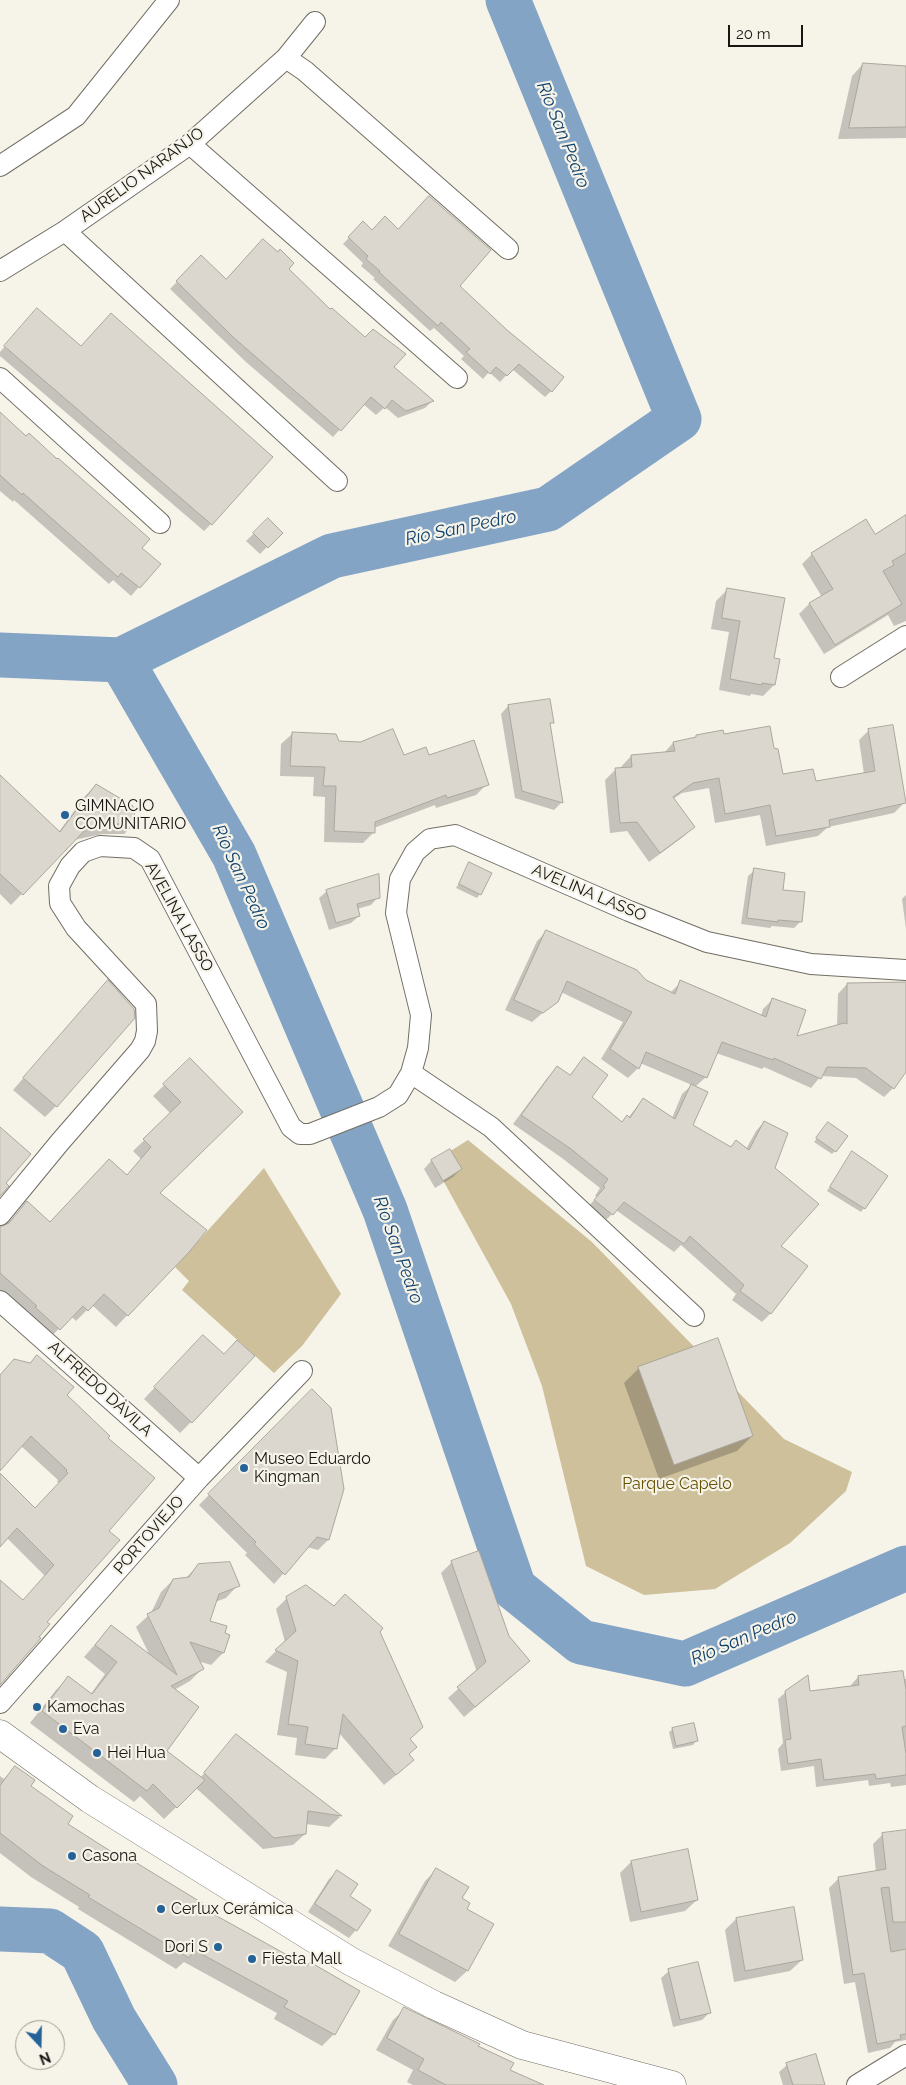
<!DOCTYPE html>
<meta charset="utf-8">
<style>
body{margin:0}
#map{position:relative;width:906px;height:2085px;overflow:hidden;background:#f6f3e9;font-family:Raleway,sans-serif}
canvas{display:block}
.north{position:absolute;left:15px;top:2020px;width:50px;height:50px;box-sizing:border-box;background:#f6f3e9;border:1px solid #9d9b93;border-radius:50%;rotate:159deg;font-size:14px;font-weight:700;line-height:20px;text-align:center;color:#171613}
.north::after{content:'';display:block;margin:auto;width:18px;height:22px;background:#246298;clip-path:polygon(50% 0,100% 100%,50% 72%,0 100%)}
.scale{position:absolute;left:728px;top:25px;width:75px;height:22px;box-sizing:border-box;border:2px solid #171613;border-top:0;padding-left:6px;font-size:15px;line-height:18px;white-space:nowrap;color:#171613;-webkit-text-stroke:4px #f6f3e9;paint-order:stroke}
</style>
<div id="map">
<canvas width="906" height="2085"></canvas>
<div class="north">N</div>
<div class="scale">20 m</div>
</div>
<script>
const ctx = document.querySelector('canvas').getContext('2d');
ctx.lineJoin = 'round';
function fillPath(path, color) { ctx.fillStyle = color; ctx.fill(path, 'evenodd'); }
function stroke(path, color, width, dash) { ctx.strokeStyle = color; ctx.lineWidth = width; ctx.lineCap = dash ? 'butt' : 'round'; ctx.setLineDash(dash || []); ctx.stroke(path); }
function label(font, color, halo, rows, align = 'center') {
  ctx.font = font + ' Raleway,sans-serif'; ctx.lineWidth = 4.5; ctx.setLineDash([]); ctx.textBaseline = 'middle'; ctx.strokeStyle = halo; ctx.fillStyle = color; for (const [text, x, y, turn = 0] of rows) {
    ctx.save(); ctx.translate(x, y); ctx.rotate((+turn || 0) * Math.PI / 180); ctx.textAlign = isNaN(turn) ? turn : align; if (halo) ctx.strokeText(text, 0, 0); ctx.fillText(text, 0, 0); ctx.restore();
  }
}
const green = new Path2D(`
 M468,1140l124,102 192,197 68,33 -6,19 -56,52 -75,46 -71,6 -58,-29 -44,-180 -31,-82 -78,-142z
 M264,1168l77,126 -39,52 -28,27 -92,-83 7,-9 -14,-14z`);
const shadow = new Path2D(`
 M863,64l43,3v71l-68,1 14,-63z
 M363,223l9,9 86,54 93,105 -6,6 -33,-28 -12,13 -11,-10 -6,7 -22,-20 3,-3 -30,-28 -4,3 -57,-52 2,-1 -14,-12 2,-3 -20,-19z
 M201,257l25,23 61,-11 43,42 35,28 28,28 39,34 -7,7 -27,10 -13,-11 -9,8 -13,-11 -30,33 -87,-75 -76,-73z
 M29,318l52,29 130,177 -7,7 -204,-175v-4z
 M0,413l141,136 18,15 -28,32 -18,-16 -4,4 -95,-84 -1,2 -13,-11z
 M906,517v104l-12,5 -6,-11 -64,39 -25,-40 10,-10 13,-7 -20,-33 10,-10 63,-18z
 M268,520l13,13 -21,21 -14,-13z
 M728,589l45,70 1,26 -11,11 -12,-2 -1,2 -31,-6 10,-58 -18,-3 5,-28z
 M508,706l44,16 -3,3 12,78 -7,7 -39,-12 -14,-84z
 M869,730l35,73 -10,10 -66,14 -10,9 -52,10 -6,-31 -45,8 -6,-35 -27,5 -9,6 20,28 -10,10 -34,25 -22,-31 -17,2 -5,-53 10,-10 6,-1v-2l10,-11 32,-2 10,-11 21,-4 3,-3h26l50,13 9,27 33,7 49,-9 -5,-34z
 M292,734l46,8 65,15 84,27 -11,11 -40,13 -1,-3 -61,23v4l-11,11 -39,-1 1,-45 -12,-1 1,-19 -34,-1 1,-32z
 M96,785l39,39 -11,10h-22l-28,6 -63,65 -11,-11v-100l58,39 27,-37z
 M470,864l10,30 -3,4 -21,-10z
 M755,870l26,21 20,30 -7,7 -22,-2 -2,2 -29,-4 7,-48z
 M327,891l51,6 -7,8 -14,4 2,7 -8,7 -22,7 -10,-32z
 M906,895v34l-4,-30z
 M547,931l123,62 11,-11 80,34 2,-7 10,-10 22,38 42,-11 1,-32 9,-10h59v85l-13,19 -9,9 -28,-19 -35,-2 -10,12 -47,-21 -2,2 -46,-16 -10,24 -11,10 -4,39 39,22 6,-6 10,7 10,-18 8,-9 9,46 6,78 -9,68 -8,8 -30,-22 4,-6 -55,-49 -7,7 -58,-42 -13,13 -17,-14 11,-12 -2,-1 5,-8 -38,-30 -49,-34 35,-47 9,-9 12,8 15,-18 6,39 31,26 7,-5 15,-19 29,19 10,-24 10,-9 -52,-22 -2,5 -10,10 -27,-19 22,-37 -62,-30 -4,9 -25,21 -27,-12 32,-69z
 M97,993l-41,113 -11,11 -32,-27z
 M190,1060l51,52 -83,81 31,57 -73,77 -24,-22 -16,16 -5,-5 -23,24 -48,-46v-66l6,-3 21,-22 23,21 76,-48 15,-17 -8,-8 38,-37 -18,-18z
 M825,1127l10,24 -3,3 -18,-12z
 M450,1151l11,18 -8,8 -18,11 -11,-19 7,-8z
 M852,1153l12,55 -3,4 -34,-21z
 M191,1348v74l-11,11 -36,-34z
 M639,1368l113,68 -15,15 -78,28 -35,-96z
 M0,1375l65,20 41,43 -61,184 -45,61v-102l22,21 23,-26 -38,-38 -7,7v-70l35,35 24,-27 -2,-1 1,-2 -37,-34 -21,23z
 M312,1391l31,98 -15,51 -10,10 -11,-3 -33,37 -29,-29 2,-2 -48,-48z
 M452,1562l66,109 -54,46 -16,-19 29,-26 -36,-99z
 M198,1565l40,20 -12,13 -11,4 -7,20 16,11 -1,20 -12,12 -13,-4 4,8 -12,12 -16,9 -9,61 35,27 36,-42 104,81 -11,10 -23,-3 -1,10 -12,11 -30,4 -67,-61 -32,31 -24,-23 -6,6 -104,-79 26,-33 12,-12 22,17 15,-21 -21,-17 27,-31 39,30 -14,-29 15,-14 10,-21 12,-12 12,-1z
 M287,1598l47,9 44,25 34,105 -6,7 2,10 -7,17 -17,14 -45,-52 -3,15 -11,11 -30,-4 2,-17 -20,-3 10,-63 -22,-10 20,-20 -9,-33z
 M858,1677l48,2v106l-15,2 -1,-4 -21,3 -1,-6 -52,7 -2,-21 -33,5 -3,-22 5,-6 -5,-44 8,-7h23l42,-5v-2z
 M673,1729l23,12 -3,4 -20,4 -4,-17z
 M15,1767l14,19 37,38 148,91 120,119 -12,12 -48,-27 3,-6 -93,-51 -8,7 -98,-60 1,-2 -48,-30 -31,-24v-77l4,3z
 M906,1831v209l-11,2 -5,6 -22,5 -13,-71 -11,2 -15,-96 10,-10 37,-6 -3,-28 10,-10z
 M631,1862l66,38 -12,11 -55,11 -10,-49z
 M436,1870l25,29 4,10 28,16 -26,46 -12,11 -67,-36 37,-65z
 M337,1872l11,25 21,13 -13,20 -7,8 -41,-26 21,-33z
 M736,1919l66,41 -12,11 -56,11 -9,-52z
 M669,1971l40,42 -7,7 -29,7 -12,-49z
 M405,2009l72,38 32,23 32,15h-128l-6,-3 6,-12 -37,-20 17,-30z
 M787,2065l35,20h-39l-4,-13z`);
const river = new Path2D(`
 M508,0l171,419 -131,90 -216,47 -211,104 113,195 151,355 129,378 67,54 104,22 221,-96
 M0,655l121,5
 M0,1929l50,2 32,21 32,67 41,66`);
const building = new Path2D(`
 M863,63l43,3v61l-57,1z
 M429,196l62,54 -31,36 47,44 57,47 -12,15 -33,-28 -12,12 -11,-9 -6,7 -24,-22 4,-3 -29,-27 -3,4 -59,-54 1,-1 -14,-12 2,-3 -20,-19 15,-16 9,9 13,-14 13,13z
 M263,239l15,13 2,-3 14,14 -5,6 41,40 2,-1 33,29 8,-8 33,25 -12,13 40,34 -28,10 -14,-11 -7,9 -14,-12 -30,34 -108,-94 -57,-56 25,-26 25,24z
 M37,308l44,38 30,-33 162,144 -61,68 -208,-179z
 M0,412l26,24 3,-3 28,26 1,-1 92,81 -8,9 19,16 -21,24 -19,-15 -3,4 -95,-84 -1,2 -22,-20z
 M906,515v38l-14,8 2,4 -11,6 19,33 -67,41 -26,-42 24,-14 -22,-36 55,-34 9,15z
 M268,518l15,15 -15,15 -15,-15z
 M727,588l58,10 -11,60 6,1 -5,26 -13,-2v2l-32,-6 10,-58 -18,-3z
 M550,699l4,24h-4l13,80 -41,-12 -14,-86z
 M893,725l13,78 -77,17 1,7 -54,9 -6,-31 -45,9 -6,-36 -26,5 -20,14 22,30 -35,26 -23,-31 -17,1 -5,-55 17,-1 -1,-12 44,-4 -2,-9 23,-5v-2l27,-5 1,4 46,-8 4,22 4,1 5,25 30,-5 3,12 59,-10 -7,-42z
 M393,729l11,26 22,-8 3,8 45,-15 15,45 -42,13 -1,-3 -71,27v11l-41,-2 2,-45h-13l2,-19 -35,-1 2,-34 44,2 3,7 21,1z
 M0,775l60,57 36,-48 37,22 3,18h-22l-28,5 -63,66 -23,-21z
 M469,862l23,11 -11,22 -22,-11z
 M754,868l31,5 -2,17 22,2 -3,30 -24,-2v2l-31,-4z
 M379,874l1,24 -23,6 3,12 -24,7 -10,-33z
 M546,930l91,40 9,10 29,14 5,-14 86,37 6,-19 34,12 -9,26 47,-13 3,1v-41l59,-1v90l-12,17 -28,-21 -39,-1 -6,12 -47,-21 -1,2 -51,-18 -15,36 -61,-26 -7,17 -29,-20 22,-37 -65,-31 -9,21 -15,11 -29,-13z
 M108,980l26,29 1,9 -78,89 -34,-29z
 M584,1057l24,18 -16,22 30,25 5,-7 3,3 13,-20 32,21 16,-35 17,8 -15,33 38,22 5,-7 13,10 15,-29 24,12 -13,35 44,36 -38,42 27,20 -37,48 -31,-23 4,-6 -54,-49 -6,8 -60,-42 -11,13 -19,-15 11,-13 -2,-1 5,-7 -37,-30 -50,-34 36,-49 13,9z
 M190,1058l53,54 -83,81 47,37 -17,21 -62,65 -24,-22 -16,17 -5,-5 -23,24 -25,-23 2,-1 -37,-33v-46l9,-4 18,-22 23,21 59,-63 18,16 24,-28 -8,-8 38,-37 -18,-18z
 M828,1122l20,14 -12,16 -20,-14z
 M0,1127l31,27 -25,29 3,3 -9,10z
 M450,1149l12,20 -19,12 -12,-21z
 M852,1151l36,25 -23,33 -35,-22z
 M203,1335l21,19 13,-14 18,16 -63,67 -38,-36z
 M718,1338l35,98 -79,29 -36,-98z
 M37,1355l37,32 -7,8 43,41 -2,2 47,40 -46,53 11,9 -73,82 3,2 -11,13 2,1 -41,47v-105l23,20 31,-35 -37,-37 -17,19v-74l35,35 33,-35 -2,-2 1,-1 -36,-34 -31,35v-96l14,-16 16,4z
 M312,1389l19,19 13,81 -15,51 -12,-3 -32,38 -31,-31 2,-2 -48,-48z
 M479,1551l30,85 21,25 -55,46 -18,-20 29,-25 -35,-101z
 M230,1562l10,24 -21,8 -9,27 17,5 -2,7 5,2 -6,18 -34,-11 14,27 -33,17 28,21 -32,44 38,29 -28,28 -24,-24 -6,7 -105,-80 26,-35 24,18 25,-32 -22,-17 16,-20 66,50 -30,-61 12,-6 14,-29 16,-2 9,-13z
 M306,1585l28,21 11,-12 38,34 -3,4 43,95 -13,12 7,8 -8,7 5,6 -18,15 -53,-61 -6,35 -32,-5 3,-17 -20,-3 10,-63 -23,-11 21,-19 -10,-34z
 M903,1671l3,19v36l-4,1 4,27v21l-30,4 -1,-5 -51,6 -3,-21 -33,5 -3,-24 6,-1 -6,-48 23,-16 2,16 49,-6 -1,-9z
 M694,1723l4,18 -22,5 -4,-18z
 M236,1734l55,43 51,39 -34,-5 -2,23 -32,4 -70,-65z
 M15,1766l20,14 -4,6 42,30 -5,8 47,30 2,-3 100,61 -2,3 92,51 3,-4 50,29 -25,44 -51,-28 4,-6 -94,-51 -5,8 -101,-61 2,-2 -47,-29 -43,-33v-47z
 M906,1830v92h-13l-4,-35 -8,1 10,64 15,-3v85l-6,1 1,4 -24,5 -13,-71 -11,2 -15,-98 48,-8 -4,-36z
 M688,1849l10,51 -57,12 -10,-51z
 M436,1868l33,19 -7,11 8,5 -3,6 27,15 -26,47 -69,-37z
 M337,1870l21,14 -8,12 21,14 -14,21 -42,-27z
 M794,1907l9,53 -58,11 -9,-53z
 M698,1962l13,51 -31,7 -12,-51z
 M404,2007l76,37 -2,2 36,17 -4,7 34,15h-98l-28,-15 6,-11 -37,-21z
 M816,2054l9,31h-32l-7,-22z`);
const street = new Path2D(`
 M286,58l19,13 203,178
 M190,144l267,234
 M0,166l76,-50 93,-116
 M65,231l272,250
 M0,271l65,-40 125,-87 96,-86 29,-36
 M0,378l160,145
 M841,677l65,-41
 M411,1073l80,54 203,189
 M0,1215l60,-73 80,-92 5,-9 2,-10 -1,-27 -70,-76 -16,-25 -1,-17 11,-20 13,-14 17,-6 34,2 16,11 141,268 9,7h10l69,-27 19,-12 13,-22 7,-25 3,-33 -25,-102 4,-34 15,-27 15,-13 25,-4 174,76 78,31 104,22 95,6
 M0,1301l199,177
 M0,1703l199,-225 103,-107
 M857,2085l49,-30`);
const secondary = new Path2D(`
 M0,1734l90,65 260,162 84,44 88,40 150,40`);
const markers = [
 [65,815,5,"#246298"],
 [244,1468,5,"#246298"],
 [37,1707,5,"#246298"],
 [63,1729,5,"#246298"],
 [97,1753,5,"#246298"],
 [72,1856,5,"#246298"],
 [161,1909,5,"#246298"],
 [218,1947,5,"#246298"],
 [252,1959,5,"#246298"]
];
const streetNames = [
 ["AURELIO NARANJO",142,175,-36],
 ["AVELINA LASSO",589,893,23],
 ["AVELINA LASSO",179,917,61],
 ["ALFREDO DÀVILA",100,1389,42],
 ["PORTOVIEJO",149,1535,-49]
];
const poiNames = [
 ["GIMNACIO",75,806],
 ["COMUNITARIO",75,824],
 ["Museo Eduardo",254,1459],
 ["Kingman",254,1477],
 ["Kamochas",47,1707],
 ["Eva",73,1729],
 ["Hei Hua",107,1753],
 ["Casona",82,1856],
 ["Cerlux Cerámica",171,1909],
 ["Dori S",208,1947,"right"],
 ["Fiesta Mall",262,1959]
];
const parkNames = [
 ["Parque Capelo",677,1484]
];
const waterNames = [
 ["Río San Pedro",563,135,68],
 ["Río San Pedro",461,528,-12],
 ["Río San Pedro",241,877,65],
 ["Río San Pedro",398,1250,70],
 ["Río San Pedro",744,1638,-23]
];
fillPath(green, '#cdc09b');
fillPath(shadow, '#0003');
stroke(river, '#84a4c5', 45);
fillPath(building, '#dbd7ce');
stroke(building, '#aaa79d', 1);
stroke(street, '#716e65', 22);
stroke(secondary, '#716e65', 29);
stroke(street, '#fff', 20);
stroke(secondary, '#fff', 28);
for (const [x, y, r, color] of markers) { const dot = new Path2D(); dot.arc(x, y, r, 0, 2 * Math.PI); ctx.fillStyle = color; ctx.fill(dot); stroke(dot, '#f6f3e9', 2); }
label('16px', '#171613', '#f6f3e9', streetNames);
label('16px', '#171613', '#f6f3e9', poiNames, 'left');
label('16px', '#654f00', '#f6f3e9', parkNames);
label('italic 18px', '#11436e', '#f6f3e9', waterNames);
</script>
